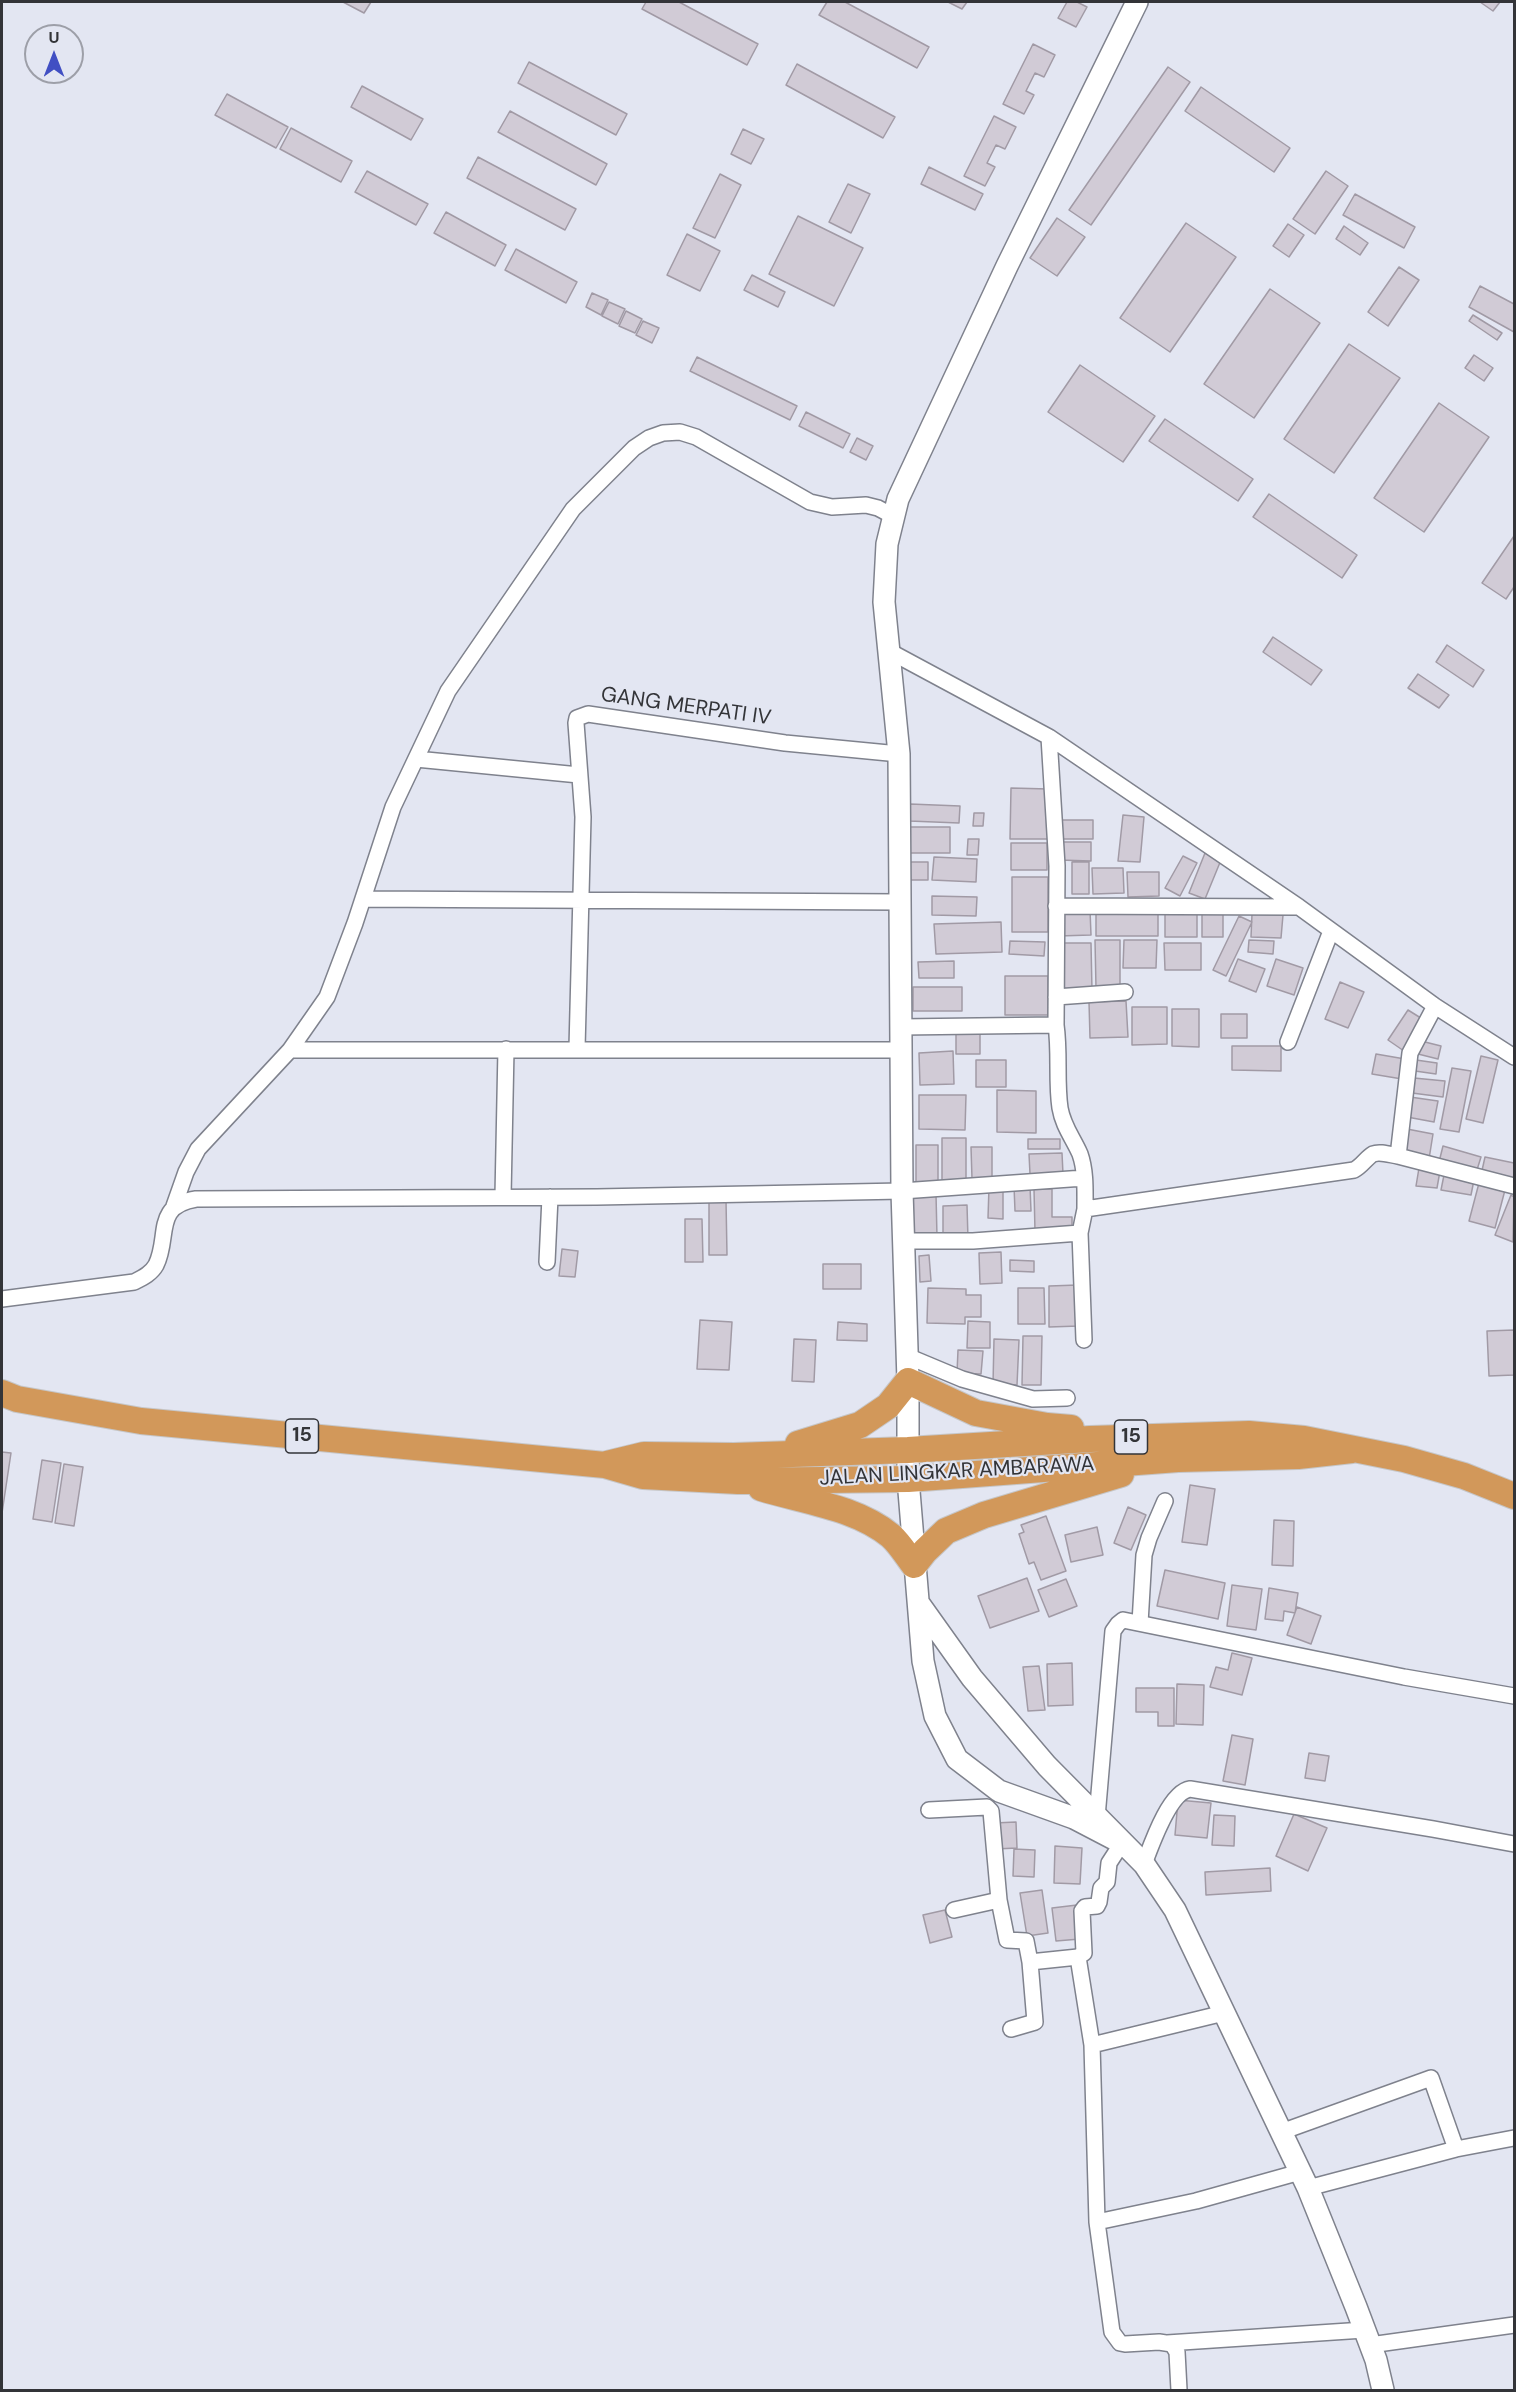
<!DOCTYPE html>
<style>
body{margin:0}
#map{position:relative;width:1516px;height:2392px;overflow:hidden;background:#e3e6f2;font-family:"DM Sans",sans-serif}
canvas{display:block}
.frame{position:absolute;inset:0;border:3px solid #333438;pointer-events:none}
.north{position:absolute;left:24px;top:24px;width:60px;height:60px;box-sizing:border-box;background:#e3e6f2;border:2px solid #9d9fa8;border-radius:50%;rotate:0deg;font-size:16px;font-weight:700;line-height:24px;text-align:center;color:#333438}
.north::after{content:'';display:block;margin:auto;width:21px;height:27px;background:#414fc3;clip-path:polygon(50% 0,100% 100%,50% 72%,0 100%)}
</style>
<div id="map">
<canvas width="1516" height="2392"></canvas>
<div class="frame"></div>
<div class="north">U</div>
</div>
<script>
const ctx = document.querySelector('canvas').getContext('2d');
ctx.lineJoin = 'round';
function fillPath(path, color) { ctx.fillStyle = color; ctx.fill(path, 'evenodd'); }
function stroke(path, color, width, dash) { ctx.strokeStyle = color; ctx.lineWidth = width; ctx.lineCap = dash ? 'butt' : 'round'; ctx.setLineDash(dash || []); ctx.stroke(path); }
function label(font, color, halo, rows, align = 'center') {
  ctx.font = font + ' "DM Sans",sans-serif'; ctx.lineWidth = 4.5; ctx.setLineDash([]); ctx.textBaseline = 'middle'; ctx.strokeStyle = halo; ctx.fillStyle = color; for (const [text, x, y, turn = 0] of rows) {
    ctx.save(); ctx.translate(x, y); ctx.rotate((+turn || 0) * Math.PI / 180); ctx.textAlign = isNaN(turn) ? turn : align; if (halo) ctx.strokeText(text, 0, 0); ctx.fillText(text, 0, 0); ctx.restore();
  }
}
const building = new Path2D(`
 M343,2h28l-7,11z
 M646,2h33l79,42 -11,21 -105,-56z
 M827,2h18l84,45 -12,21 -98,-53z
 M948,2h19l-5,7z
 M1067,2h10l10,5 -11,20 -18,-9z
 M1480,2h20l-7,9z
 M1033,44l22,11 -11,22 -9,-4 -9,18 8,4 -10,19 -21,-10z
 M529,62l98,52 -11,21 -98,-52z
 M797,64l98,53 -12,21 -97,-53z
 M1168,67l22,15 -99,143 -22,-15z
 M362,86l61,33 -12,21 -60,-33z
 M1201,87l89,61 -16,24 -89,-61z
 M227,94l61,33 -12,21 -61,-33z
 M510,111l97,53 -11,21 -98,-53z
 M994,116l22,11 -11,22 -9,-4 -9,18 8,4 -10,19 -21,-10z
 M291,128l61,33 -11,21 -61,-33z
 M743,129l21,10 -13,25 -20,-10z
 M478,157l98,52 -11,21 -98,-52z
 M929,167l54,27 -8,16 -54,-26z
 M367,171l61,33 -12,21 -61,-33z
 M1326,171l22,15 -33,48 -22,-15z
 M720,174l21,11 -26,53 -22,-10z
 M848,184l22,10 -19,39 -22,-11z
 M1355,194l60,33 -11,21 -61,-33z
 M446,212l60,33 -11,21 -61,-33z
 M798,216l65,32 -29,58 -65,-32z
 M1057,218l28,19 -28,39 -27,-18z
 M1186,223l50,34 -66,95 -50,-34z
 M1288,224l16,11 -15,22 -16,-11z
 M1344,226l24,17 -8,12 -24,-16z
 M687,234l33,17 -20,40 -33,-16z
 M516,249l61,33 -11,21 -61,-33z
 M1399,267l20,13 -31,46 -20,-14z
 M752,275l33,17 -7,15 -34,-17z
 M1480,286l34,18v28l-45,-25z
 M1270,289l50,34 -66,95 -50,-34z
 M592,293l16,7 -7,15 -15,-8z
 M609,302l16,7 -7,15 -16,-8z
 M626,311l16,8 -7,14 -16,-7z
 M1473,315l29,18 -5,7 -28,-19z
 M643,321l16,7 -7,15 -16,-8z
 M1349,344l51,34 -66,95 -50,-34z
 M1474,355l19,13 -9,13 -19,-13z
 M697,357l100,49 -7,14 -100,-49z
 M1080,365l75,51 -32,46 -75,-50z
 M1439,403l50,34 -65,95 -50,-34z
 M806,412l44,22 -7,14 -44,-22z
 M1165,419l88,60 -15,22 -89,-60z
 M857,438l16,8 -7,14 -16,-8z
 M1269,494l88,61 -15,23 -89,-61z
 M1514,536v51l-8,12 -24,-16z
 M1273,637l49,33 -11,15 -48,-33z
 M1447,645l37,25 -11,17 -37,-25z
 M1418,674l31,21 -10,13 -31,-20z
 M1011,788l38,1v50h-39z
 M910,804l50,2 -1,17 -50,-2z
 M974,813h10l-1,13h-10z
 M1123,815l21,2 -4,45 -22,-1z
 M1059,820h34v19h-34z
 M908,827h42v26h-42z
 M968,839h11l-1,16h-11z
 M1059,842h32v19l-32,-1z
 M1011,843h36v27h-36z
 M1205,853l16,7 -16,39 -16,-6z
 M1183,856l14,7 -17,33 -15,-8z
 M934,857l43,2 -1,23 -44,-2z
 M905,862h23v18h-23z
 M1072,862h17v32h-17z
 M1092,868h31l1,25 -31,1z
 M1127,872h32v24l-31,1z
 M1012,877h36v55h-36z
 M932,896l45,1 -1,19 -44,-1z
 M1090,910l1,25 -33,1v-25z
 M1096,910h62v26h-62z
 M1165,910h32v27h-32z
 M1202,911h21v26h-21z
 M1252,914l31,1 -2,23 -30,-1z
 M1239,916l13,6 -26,54 -13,-6z
 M1001,922l1,30 -66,2 -2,-30z
 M1095,940h25v48h-24z
 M1124,940h33l-1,28h-33z
 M1249,940l25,1 -1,13 -25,-2z
 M1010,941l35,1 -1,14 -35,-2z
 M1059,943h32l1,48h-32z
 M1164,943h37v27h-36z
 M1238,959l27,10 -9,23 -27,-11z
 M1276,959l27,9 -9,27 -27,-9z
 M954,961v17h-35l-1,-16z
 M1005,976h43v39h-43z
 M1340,982l24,10 -16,36 -23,-9z
 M913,987h49v24h-49z
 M1126,1001l2,36 -38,1 -1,-36z
 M1132,1007h35v37l-35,1z
 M1172,1009h27v38l-27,-1z
 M1408,1010l16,10 -20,31 -16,-11z
 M1221,1014h26v24h-26z
 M956,1030h24v24h-24z
 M1421,1041l20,5 -3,13 -20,-5z
 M1232,1046h49v25l-49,-1z
 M953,1051l1,33 -34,1 -1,-32z
 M1376,1054l29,5 -3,20 -30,-5z
 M1481,1056l17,4 -15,63 -17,-4z
 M976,1060h30v27h-30z
 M1416,1060l21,3 -1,11 -21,-3z
 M1452,1068l19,3 -12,61 -19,-3z
 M1414,1078l31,3 -2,16 -31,-4z
 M997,1090l39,1v42l-39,-1z
 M919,1095h47l-1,35 -46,-1z
 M1410,1097l28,4 -4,21 -27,-5z
 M1407,1129l26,5 -4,25 -27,-4z
 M942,1138h24v47h-24z
 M1028,1139h32v10h-32z
 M916,1145h22v38h-22z
 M1443,1146l38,11 -5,16 -37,-11z
 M971,1147h21v32h-20z
 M1062,1153l1,21h-33l-1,-20z
 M1485,1157l29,6v18l-33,-6z
 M1419,1168l21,3 -3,17 -21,-2z
 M1444,1175l30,5 -3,15 -30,-5z
 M1479,1183l26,7 -10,38 -26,-7z
 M1014,1186h16l1,25h-16z
 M989,1187l14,1v31l-15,-1z
 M1034,1189h18v28h20v15h-37z
 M936,1194l1,43 -27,1 -1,-43z
 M1511,1195l3,2 -1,45 -18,-7z
 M709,1200h17l1,55h-18z
 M967,1205l1,34 -25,1v-34z
 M685,1219h17l1,43h-18z
 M562,1249l16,2 -3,26 -16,-1z
 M1001,1252l1,31 -22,1 -1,-31z
 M929,1255l2,26 -11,1 -1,-26z
 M1010,1260l24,1v11l-24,-1z
 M823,1264h38v25h-38z
 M1078,1285l1,41 -30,1v-41z
 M928,1288l38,1v6h15v22h-16v7l-38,-1z
 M1018,1288h26l1,36h-27z
 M700,1320l32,2 -3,48 -32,-1z
 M968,1321l22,1v26h-23z
 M838,1322l29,2v17l-30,-1z
 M1514,1330v45l-25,1 -2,-45z
 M1023,1336h19l-1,49h-19z
 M794,1339l22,1 -2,42 -22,-1z
 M994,1339l25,1 -2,45 -24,-1z
 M958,1350l25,1 -2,23 -24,-1z
 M2,1452l9,1 -9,60z
 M42,1460l19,3 -9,59 -19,-3z
 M64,1464l19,3 -9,59 -19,-3z
 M1190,1485l25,4 -8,56 -25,-3z
 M1128,1507l18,8 -15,35 -17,-7z
 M1046,1516l20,55 -25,9 -7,-18 -5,2 -10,-30 5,-2 -3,-7z
 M1274,1520l20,1 -1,45 -21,-1z
 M1097,1527l6,28 -32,7 -6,-27z
 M1165,1570l60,13 -7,36 -61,-13z
 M1027,1578l12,33 -49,17 -12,-32z
 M1066,1579l11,27 -28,11 -11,-27z
 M1232,1585l30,4 -6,41 -29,-4z
 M1269,1588l29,5 -3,20 -11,-2 -1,10 -18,-2z
 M1297,1607l24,9 -10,28 -24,-9z
 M1232,1653l20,5 -10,37 -32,-8 6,-20 12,3z
 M1072,1663l1,42 -25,1 -1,-42z
 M1039,1666l6,44 -17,1 -5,-44z
 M1177,1684l27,1 -1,40 -27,-1z
 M1136,1688h38v38h-16v-14h-22z
 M1232,1735l21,4 -8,46 -22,-4z
 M1309,1753l20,3 -4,25 -20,-3z
 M1178,1800l33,3 -4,35 -32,-3z
 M1294,1814l33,14 -19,43 -32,-15z
 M1214,1815l21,1 -1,30 -22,-1z
 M1016,1822l1,26 -22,1 -1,-26z
 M1055,1846l27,2 -2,36 -26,-1z
 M1014,1849l21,1 -1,27 -21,-1z
 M1270,1868l1,23 -65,4 -1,-23z
 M1042,1890l6,43 -21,3 -7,-43z
 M1077,1905l3,34 -24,2 -4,-33z
 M945,1910l7,27 -22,6 -7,-28z`);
const minor = new Path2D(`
 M889,651l160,86 250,170 136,99 79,51
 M416,759l163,16
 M363,899l536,3
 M1056,906l243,1
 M1056,997l69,-5
 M1056,1025c4,28 0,56 4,83 3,18 13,30 20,46 6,17 5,37 5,55
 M901,1027l155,-2 1,-159 -8,-129
 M1288,1042l43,-111
 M577,1048l6,-231 -7,-94 1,-5 11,-4 197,29 114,11
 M290,1050l37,-53 28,-74 38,-116 55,-116 125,-182 61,-61 15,-10 14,-5 17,-1 16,5 114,65 22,5 34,-2 12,3 15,8
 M1398,1156l12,-103 25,-47
 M503,1196l3,-147
 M174,1206l12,-34 12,-23 92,-99h611
 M903,1241h70l107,-8
 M547,1262l3,-65
 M2,1299l132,-17c8,-4 17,-8 22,-17 14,-28 -3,-59 40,-66l401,-2 305,-6 182,-13
 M1084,1340l-4,-107 5,-24 269,-39c8,-4 12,-12 19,-16 7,-3 18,1 25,2l116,30
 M907,1356l55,23 71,20 34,-1
 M1140,1623l4,-68 5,-17 16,-37
 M929,1810l58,-3 4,4 8,89 8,40 19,1 4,21 48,-5
 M1097,1817l16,-186 5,-7 5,-4 281,57 110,19
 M1122,1843l-13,20 -2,19 -6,6 -2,14 -2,4 -12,1 -3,4 2,42 -6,4 14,88 5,177 15,110 8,11 5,1 34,-2 13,2 5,8 2,38
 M1144,1864c7,-18 25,-72 46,-75l243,40 81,15
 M954,1910l45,-10
 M1011,2029l24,-7 -5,-60
 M1092,2045l132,-32
 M1281,2132l150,-54 25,71
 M1308,2188l148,-39 58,-11
 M1097,2222l99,-21 104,-29
 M1167,2343l197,-13
 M1370,2345l144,-20`);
const secondary = new Path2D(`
 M920,1605l52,73 75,88 97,98 31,46 133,278 48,119 20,53 7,30
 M1120,1842l-46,-24 -75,-27 -42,-32 -22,-43 -12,-55 -15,-182v-98l-6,-190 -3,-437 -15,-152 3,-58 11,-45 109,-233 130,-264`);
const trunk = new Path2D(`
 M2,1393l15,6 124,22 464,44 38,11 95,5 170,-2 270,-20 120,-3 54,-6
 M798,1444l62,-19 28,-19 20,-25 68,32 71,13 24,2
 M607,1464l37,-9 90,1 174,-6 182,-11 159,-5 55,5 100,20 60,17 50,20
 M761,1488c42,13 95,19 130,48 9,8 16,20 23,29l11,-14 21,-20 38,-16 137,-41`);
const shields = [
 [302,1436,33],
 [1131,1437,33]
];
const shieldNames = [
 ["15",302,1436],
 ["15",1131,1437]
];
const streetNames = [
 ["GANG MERPATI IV",686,707,8],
 ["JALAN LINGKAR AMBARAWA",957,1472,-3]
];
fillPath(building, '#d1cbd6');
stroke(building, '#a19aa5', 1.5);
stroke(minor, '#7f828d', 18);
stroke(secondary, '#7f828d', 24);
stroke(trunk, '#c6c6c7', 28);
stroke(minor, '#fff', 15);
stroke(secondary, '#fff', 21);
stroke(trunk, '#d2985a', 26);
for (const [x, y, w] of shields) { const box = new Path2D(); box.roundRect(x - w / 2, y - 17, w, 34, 4.5); ctx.fillStyle = '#e3e6f2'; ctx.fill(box); stroke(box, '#333438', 1.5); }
label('bold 20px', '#333438', null, shieldNames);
label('21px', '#333438', '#e3e6f2', streetNames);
</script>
